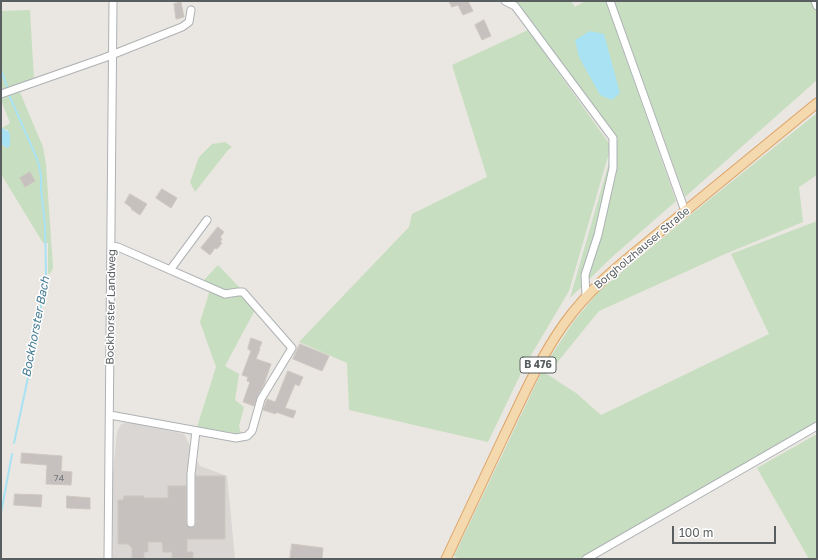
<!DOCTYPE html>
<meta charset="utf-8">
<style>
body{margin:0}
#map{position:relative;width:818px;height:560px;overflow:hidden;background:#eae6e1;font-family:"Golos Text",sans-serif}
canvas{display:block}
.frame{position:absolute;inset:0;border:2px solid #595e60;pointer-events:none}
.scale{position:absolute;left:672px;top:526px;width:104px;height:18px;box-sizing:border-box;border:2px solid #595e60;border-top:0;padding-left:5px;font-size:12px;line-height:14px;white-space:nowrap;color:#595e60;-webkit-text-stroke:3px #fff;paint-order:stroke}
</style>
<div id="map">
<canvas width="818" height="560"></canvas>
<div class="frame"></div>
<div class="scale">100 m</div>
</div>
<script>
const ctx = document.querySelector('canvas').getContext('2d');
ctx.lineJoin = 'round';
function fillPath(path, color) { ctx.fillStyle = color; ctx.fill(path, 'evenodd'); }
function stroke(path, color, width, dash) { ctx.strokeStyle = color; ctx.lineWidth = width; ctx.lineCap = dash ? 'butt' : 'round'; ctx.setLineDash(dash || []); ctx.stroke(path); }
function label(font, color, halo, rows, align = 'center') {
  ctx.font = font + ' "Golos Text",sans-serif'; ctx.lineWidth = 3; ctx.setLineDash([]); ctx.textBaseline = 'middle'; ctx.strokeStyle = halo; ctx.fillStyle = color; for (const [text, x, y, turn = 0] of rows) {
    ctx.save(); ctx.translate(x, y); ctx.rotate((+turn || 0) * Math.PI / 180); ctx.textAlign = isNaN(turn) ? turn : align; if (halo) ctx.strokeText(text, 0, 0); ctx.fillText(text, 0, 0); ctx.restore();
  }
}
const industrial = new Path2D(`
 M130,422l54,12 16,32 27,10 8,83h-122l-1,-73 5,-54 4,-8z`);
const green = new Path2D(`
 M514,1h57l4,6 10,-6h21l70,200 -64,56 -42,41 46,-160z
 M614,1h203v79l-132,117z
 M30,10l4,70 -33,11v-80z
 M528,30l83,116 -42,145 -45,76 -36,75 -139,-32 -2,-47 -48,-21 110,-115 3,-13 75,-37 -35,-112z
 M19,90l24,57 3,18 7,103 -3,6 -2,-1v-30h-5l-42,-69v-30l4,3 3,-17 -6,-2 8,-5 -9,-23v-4z
 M817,113v62l-18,12 4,35 -78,32 -126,57 -48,59 -6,-5 29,-44 26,-31 89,-74z
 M225,142l7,5 -4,3 -33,42 -5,-10 9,-25 13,-13z
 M817,221v201l-100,58 -138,79h-119l-6,-3 88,-185 34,22 25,22 168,-81 -38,-80z
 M218,265l22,23 -10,3h-6l-21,-10z
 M210,290l15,6h8l5,-2 5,2 12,14 -30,56 14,8 -4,26 9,7 -5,19 2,8 -44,-7 19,-60 -16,-45z
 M817,434v125h-8l-52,-91z`);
const water = new Path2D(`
 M590,31l14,3 16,59 -8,7 -12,-5 -21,-38 -4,-17z
 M1,127c11,7 9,4 9,18l-1,2 -2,1 -6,-4z`);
const stream = new Path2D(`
 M1,70l7,19
 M9,95l26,59 4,11 2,11v13l4,36 1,49 -14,85 -18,84
 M1,513l11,-59`);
const building = new Path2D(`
 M449,1h19l5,10 -10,4 -5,-10 -6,2z
 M181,2l3,15 -8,2 -2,-15z
 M484,20l7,16 -9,4 -7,-15z
 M30,172l5,9 -10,6 -5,-9z
 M162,189l15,9 -6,10 -15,-10z
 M130,194l17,10 -7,11 -9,-6 1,-1 -7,-5z
 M218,227l6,5 -4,5 2,2 -2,3 2,1 -5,6 -2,-1 -5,7 -9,-7z
 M251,338l11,4 -3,7h1l-4,10 15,5 -7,20 -7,13 -3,9 -11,-4 7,-20 -3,-1 1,-4 -6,-2 9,-24 -3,-2z
 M300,344l29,12 -7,15 -29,-12z
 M288,371l15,6 -4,9 -4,-2 -10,24 11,3 -3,7 -17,-6v2l-13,-4 4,-11 8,3z
 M22,453l40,3 -1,15 11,1 -1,13 -25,-1 1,-19 -26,-2z
 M196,476h29v63h-38v13h6v6h-21v-6h-9l-1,-10h-14v10h-4v7h-12v-11l-4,-4h-10v-44h5l1,-4h20v2h24v-12h18v37l3,4h4l2,-1 1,-3z
 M15,494l27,1 -1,12 -27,-2z
 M67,496l23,2v11l-23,-1z
 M292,544l31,4 -1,11h-32z`);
const minor = new Path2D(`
 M505,1l10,5 98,132v30l-15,67 -13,40 1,21
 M610,1l75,210
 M815,1l2,5
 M1,94l103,-36 78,-31 7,-5 2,-12
 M170,270l37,-50
 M110,415l126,23 11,-2 5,-5 9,-32 31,-51 -49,-56h-5l-13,2 -7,-3 -100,-44 -7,-1
 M191,523v-49l5,-43
 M108,559l5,-558
 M586,559l231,-133`);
const major = new Path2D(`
 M446,559c19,-40 38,-80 57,-121 19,-39 36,-79 61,-114 29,-41 66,-67 103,-98 50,-41 100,-82 150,-123`);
const numberNames = [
 ["74",59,478]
];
const shields = [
 [538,365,36]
];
const shieldNames = [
 ["B 476",538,365]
];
const streetNames = [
 ["Borgholzhauser Straße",642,248,-40],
 ["Bockhorster Landweg",111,307,-89]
];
const waterNames = [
 ["Bockhorster Bach",36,327,-79]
];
fillPath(industrial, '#d9d6d3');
fillPath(green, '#c7dfc0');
fillPath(water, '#a8e2f3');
stroke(stream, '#a8e2f3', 2);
fillPath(building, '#c6c1be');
stroke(building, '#cec7c0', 1);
stroke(minor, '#aeb2b5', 9);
stroke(major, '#dda367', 11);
stroke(minor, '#fff', 7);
stroke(major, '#f3d9ad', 9);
label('9px', '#747778', null, numberNames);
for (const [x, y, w] of shields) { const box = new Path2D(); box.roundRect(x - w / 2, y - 8, w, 16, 3); ctx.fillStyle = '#fff'; ctx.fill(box); stroke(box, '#595e60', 1); }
label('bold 10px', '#595e60', null, shieldNames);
label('11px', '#595e60', '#fff', streetNames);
label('italic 12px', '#437a91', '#fff', waterNames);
</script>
